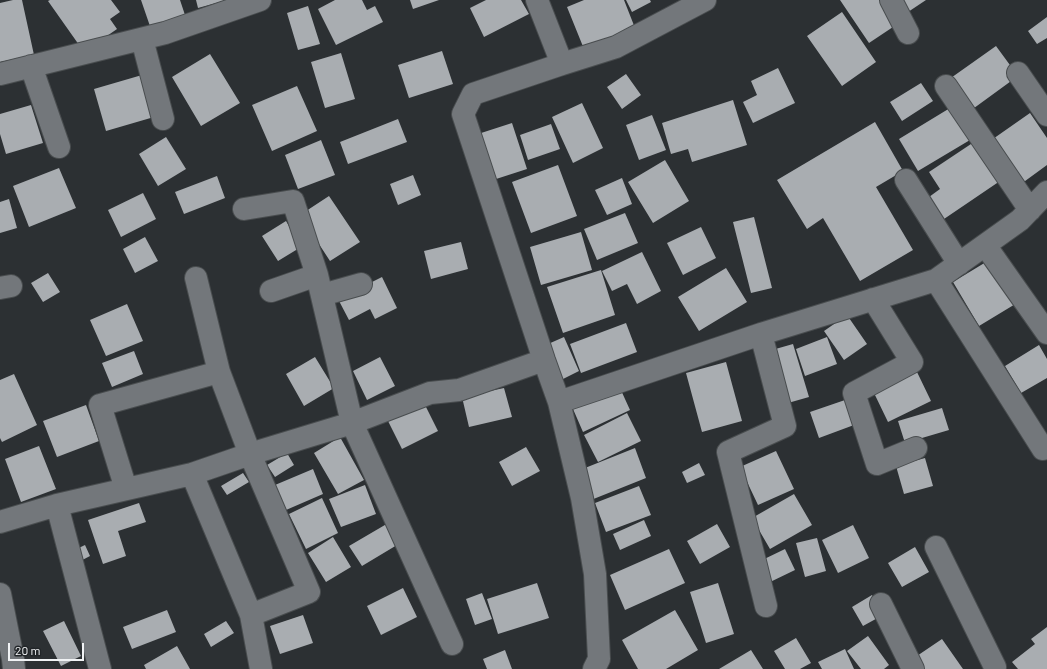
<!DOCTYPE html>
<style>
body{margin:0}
#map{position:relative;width:1047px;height:669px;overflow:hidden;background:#2c3033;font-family:Barlow,sans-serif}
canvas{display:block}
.scale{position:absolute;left:8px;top:643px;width:76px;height:18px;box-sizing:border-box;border:2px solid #f1f3f5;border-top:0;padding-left:5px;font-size:12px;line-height:14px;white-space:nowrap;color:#f1f3f5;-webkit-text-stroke:3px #222629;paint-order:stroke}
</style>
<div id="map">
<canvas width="1047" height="669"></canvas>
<div class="scale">20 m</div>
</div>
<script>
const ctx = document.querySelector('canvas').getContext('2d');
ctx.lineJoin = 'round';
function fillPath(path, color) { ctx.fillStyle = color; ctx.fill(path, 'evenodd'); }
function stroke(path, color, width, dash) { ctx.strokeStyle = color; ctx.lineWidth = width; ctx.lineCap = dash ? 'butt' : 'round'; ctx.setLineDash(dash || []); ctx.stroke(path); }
const building = new Path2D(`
 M13,0h9l12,55 -34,7v-59z
 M50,0h61l9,12 -10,7 7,10 -33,23 -36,-51z
 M141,0h39l7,21 -35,11z
 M196,0h31l-29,8z
 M335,0h27l5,10 8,-4 8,16 -47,23 -18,-36z
 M410,0h29l-26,9z
 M486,0h35l8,14 -45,23 -14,-29z
 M584,0h40l11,28 -51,21 -17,-42z
 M626,0h24l1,2 -19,10z
 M840,0h39l17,25 -27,18z
 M900,0h26l-18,12z
 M308,6l12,38 -22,6 -11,-37z
 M842,12l34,50 -34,24 -35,-50z
 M1047,17v21l-10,6 -9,-13z
 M996,46l22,30 -48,35 -22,-31z
 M442,51l11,33 -44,14 -11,-33z
 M341,53l14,46 -30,9 -14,-46z
 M210,54l30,49 -39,23 -29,-49z
 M778,68l17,35 -42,20 -10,-21 14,-7 -6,-14z
 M626,74l15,21 -19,14 -15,-22z
 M142,75l12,42 -48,14 -12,-42z
 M921,83l12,18 -31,20 -12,-19z
 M297,86l20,45 -45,20 -20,-46z
 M733,100l14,45 -55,17 -4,-13 -17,5 -9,-31z
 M582,103l21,45 -30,15 -21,-46z
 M31,105l12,38 -37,11 -6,-20v-20z
 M950,108l20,32 -52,31 -19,-32z
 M1030,113l17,25v27l-26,19 -31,-43z
 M652,115l14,35 -27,10 -13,-35z
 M398,119l9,23 -59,22 -8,-22z
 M875,122l28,49 -27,16 37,63 -53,31 -37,-63 -16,11 -30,-49z
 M512,123l15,46 -34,11 -15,-46z
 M551,124l9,25 -32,11 -8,-25z
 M166,137l20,32 -28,17 -19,-32z
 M321,140l14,35 -37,14 -13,-34z
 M974,142l26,39 -56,38 -15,-22 11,-8 -11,-17z
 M665,160l24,41 -36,22 -25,-41z
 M558,165l19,51 -46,17 -19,-51z
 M59,168l17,40 -47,19 -16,-41z
 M413,175l8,20 -23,10 -8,-21z
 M217,176l8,22 -41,16 -9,-22z
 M622,178l10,26 -25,11 -12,-25z
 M143,193l13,26 -35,18 -13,-27z
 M329,196l31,46 -30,19 -30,-46z
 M9,199l8,29 -17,5v-31z
 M625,213l13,30 -41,17 -13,-31z
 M754,217l18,71 -21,5 -18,-71z
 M286,221l15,26 -23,14 -16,-25z
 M701,227l15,31 -33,17 -16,-32z
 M581,232l11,38 -51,15 -11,-38z
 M145,237l13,24 -23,12 -12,-24z
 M461,242l7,27 -37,10 -7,-28z
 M642,252l19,39 -24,13 -10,-20 -15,7 -10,-20z
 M991,259l26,44 -38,23 -26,-44z
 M726,268l21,34 -48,29 -21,-34z
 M601,270l14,45 -52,18 -16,-46z
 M48,273l12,19 -17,10 -12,-19z
 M382,277l15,31 -22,11 -5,-10 -21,11 -11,-21z
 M127,304l16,37 -37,15 -16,-36z
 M847,315l20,29 -23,16 -20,-29z
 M626,323l11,29 -56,21 -11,-29z
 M564,337l15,34 -24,12 -16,-35z
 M827,337l10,27 -32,12 -9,-27z
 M793,344l16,53 -21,6 -16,-53z
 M1039,345l8,14v19l-26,15 -16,-27z
 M134,351l9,23 -31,13 -10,-24z
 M315,357l19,31 -30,18 -18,-32z
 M380,357l15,29 -28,14 -14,-29z
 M726,362l16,59 -40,11 -16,-59z
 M917,372l14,29 -43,21 -14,-29z
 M14,374l23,51 -35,17 -2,-4v-58z
 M504,388l8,29 -43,10 -7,-30z
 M620,388l10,22 -47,22 -10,-23z
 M422,399l16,32 -36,18 -16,-32z
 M845,400l9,25 -35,13 -9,-26z
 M86,405l13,36 -42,16 -14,-36z
 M942,408l7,22 -44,13 -7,-22z
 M627,413l14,28 -43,21 -14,-27z
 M340,437l24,43 -26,14 -24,-41z
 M39,446l17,43 -35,13 -16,-43z
 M526,447l14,24 -28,15 -13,-24z
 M635,448l11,30 -60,24 -11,-30z
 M776,451l18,38 -36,16 -18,-38z
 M287,453l7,12 -19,12 -8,-12z
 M925,458l8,28 -29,8 -8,-28z
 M699,463l6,12 -18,8 -5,-11z
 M313,469l10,25 -37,16 -11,-25z
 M243,473l6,9 -22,13 -6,-9z
 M365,485l11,29 -35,13 -12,-28z
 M639,486l12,29 -45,17 -11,-29z
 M794,494l18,31 -42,24 -18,-31z
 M322,498l16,35 -32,16 -17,-35z
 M139,503l7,19 -28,9 8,25 -23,8 -15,-44z
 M644,520l7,16 -31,14 -7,-16z
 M390,522l12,20 -40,24 -13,-20z
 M717,524l13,23 -30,17 -13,-23z
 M853,525l16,33 -31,15 -16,-33z
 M333,537l18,30 -25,15 -18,-29z
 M817,538l9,33 -21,6 -9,-34z
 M85,545l5,11 -21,11 -5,-12z
 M915,547l14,25 -27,15 -14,-24z
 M669,549l16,34 -60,27 -15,-35z
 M785,549l10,21 -29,14 -10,-21z
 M537,583l12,35 -51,16 -11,-35z
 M718,583l16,51 -28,9 -16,-51z
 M403,588l14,29 -36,18 -14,-29z
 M482,593l10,26 -17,6 -9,-26z
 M872,595l11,20 -20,11 -11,-19z
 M167,610l9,22 -44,17 -9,-22z
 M675,610l23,40 -32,19h-28l-16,-29z
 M303,615l10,28 -33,11 -10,-28z
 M64,621l17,35 -20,10 -18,-35z
 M226,621l8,12 -23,14 -7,-13z
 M1047,627v42h-29l-6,-7 23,-18 -4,-5z
 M868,636l21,29 -5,4h-23l-14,-18z
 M796,638l15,25 -11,6h-15l-11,-18z
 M942,639l21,30h-45l-7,-9z
 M177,646l13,23h-44l-2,-4z
 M845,649l9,20h-32l-4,-7z
 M505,650l7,19h-25l-4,-10z
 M751,650l12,19h-44z`);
const minor = new Path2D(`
 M537,0l25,64 -89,30 -10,20 81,246 15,42 23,96 13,76 4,85 -5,10
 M891,0l17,33
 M142,39l21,80
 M562,64l54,-17 89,-47
 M31,66l28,81
 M1018,73l29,42
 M0,74l165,-41 95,-33
 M946,86l84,124
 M906,180l53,84
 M244,209l49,-8 24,74 35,148 100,221
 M985,245l62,88
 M936,280l107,169
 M0,288l11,-2
 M271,291l46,-16
 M322,295l39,-11
 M873,299l39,63 -58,31 23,71 39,-16
 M761,334l24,92 -57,26 38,154
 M219,372l31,82 59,138 -58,23
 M559,402l202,-68 175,-54 84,-60 27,-28
 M192,474l59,141 10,54
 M126,489l-26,-84 119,-33 -23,-94
 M57,505l43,164
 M0,522l57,-17 135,-31 58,-20 102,-31 78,-30 29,-3 85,-30
 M936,547l59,120
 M0,594l13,65 1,10
 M881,604l32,65`);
fillPath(building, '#a9adb1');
stroke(minor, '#494d4f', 24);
stroke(minor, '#73777b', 22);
</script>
